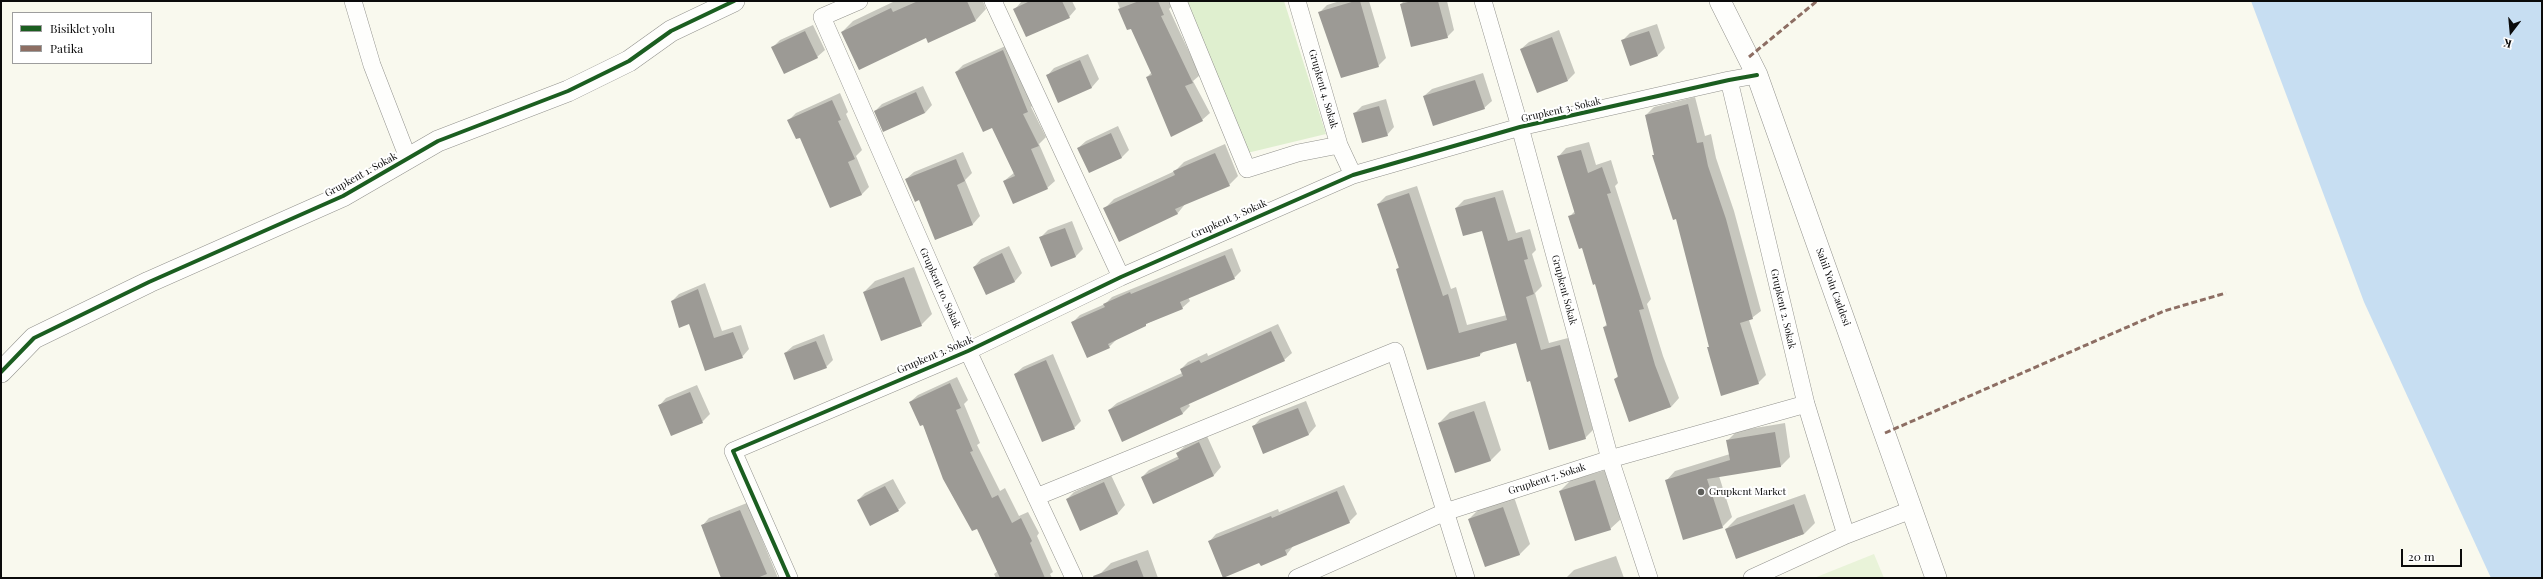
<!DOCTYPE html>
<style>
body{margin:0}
#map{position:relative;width:2543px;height:579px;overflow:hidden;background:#f9f9ee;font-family:"Playfair Display",serif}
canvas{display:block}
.frame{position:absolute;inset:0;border:2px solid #0b0b0b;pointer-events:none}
.legend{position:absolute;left:12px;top:12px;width:140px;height:52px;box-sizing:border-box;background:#fff;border:1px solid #9d9d9d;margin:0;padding:5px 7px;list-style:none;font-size:12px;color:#0b0b0b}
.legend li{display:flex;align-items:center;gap:8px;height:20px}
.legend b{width:20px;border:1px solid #9d9d9d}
.north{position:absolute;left:2491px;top:12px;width:40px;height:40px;-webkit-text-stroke:3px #fff;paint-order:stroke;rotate:196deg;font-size:11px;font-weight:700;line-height:16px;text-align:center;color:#0b0b0b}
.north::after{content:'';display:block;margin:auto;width:14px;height:18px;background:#0b0b0b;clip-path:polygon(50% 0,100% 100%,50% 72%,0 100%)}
.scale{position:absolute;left:2401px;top:549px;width:61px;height:18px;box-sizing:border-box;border:2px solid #0b0b0b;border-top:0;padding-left:5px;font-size:12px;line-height:14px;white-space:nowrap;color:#0b0b0b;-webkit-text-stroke:3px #fff;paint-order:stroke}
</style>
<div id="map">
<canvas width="2543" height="579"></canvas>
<div class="frame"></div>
<ul class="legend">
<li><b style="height:5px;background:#1b5e20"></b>Bisiklet yolu</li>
<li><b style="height:5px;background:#8d6e63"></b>Patika</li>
</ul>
<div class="north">K</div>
<div class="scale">20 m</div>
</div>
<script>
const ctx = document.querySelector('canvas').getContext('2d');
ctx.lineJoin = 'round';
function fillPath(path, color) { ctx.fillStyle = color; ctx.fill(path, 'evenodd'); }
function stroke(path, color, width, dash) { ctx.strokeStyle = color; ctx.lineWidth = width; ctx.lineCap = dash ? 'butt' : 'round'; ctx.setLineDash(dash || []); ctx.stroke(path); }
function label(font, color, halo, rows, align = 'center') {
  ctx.font = font + ' "Playfair Display",serif'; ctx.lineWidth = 4; ctx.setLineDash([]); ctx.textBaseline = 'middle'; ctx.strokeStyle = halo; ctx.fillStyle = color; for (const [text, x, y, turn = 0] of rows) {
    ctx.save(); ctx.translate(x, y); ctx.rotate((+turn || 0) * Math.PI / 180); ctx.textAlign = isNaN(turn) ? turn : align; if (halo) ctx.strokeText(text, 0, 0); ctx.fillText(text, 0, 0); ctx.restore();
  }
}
const green = new Path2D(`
 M1187,1h97l42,133 -79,19z`);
const pitch = new Path2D(`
 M1874,554l10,24h-70z`);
const water = new Path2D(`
 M2251,1h291v577h-51l-127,-276z`);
const shadow = new Path2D(`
 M895,1h88l3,8 -10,11 -49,17 -85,-5 11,-11z
 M1022,1h50l4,8 -7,8 -54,-8z
 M1117,1h52l2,6 -2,2 31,66 -7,6 17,32 -8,7 -55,-43 5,-5 -21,-44 -3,1z
 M1340,1h29l17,57 -8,8 -58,-54 7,-7z
 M1404,1h43l7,29 -7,7 -46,-33z
 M1657,24l8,24 -7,7 -36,-14 8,-8z
 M813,25l12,25 -8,7 -44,-10 7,-7z
 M1559,30l16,43 -7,7 -47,-31 8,-7z
 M1010,44l25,60 -4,3 15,30 -7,7 16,37 -8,7 -43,-7 11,-9 -22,-45 -37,-55 7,-7z
 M1088,54l11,25 -7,8 -34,14 -11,-25 7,-8z
 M1483,73l9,28 -8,7 -60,-12 8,-7z
 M923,86l9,19 -7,8 -50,-2 7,-7z
 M840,93l8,19 -2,2 16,36 -6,6 13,31 -7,7 -31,13 -31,-71 -11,-16 7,-7z
 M1695,97l10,39 6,-2 5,24 18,53 27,100 -12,9 17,55 -8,8 -81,-165 -31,-103 8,-8z
 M1386,99l8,28 -7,8 -33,-21 8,-8z
 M1118,126l11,24 -7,7 -44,-9 8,-7z
 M1589,142l7,23 15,-5 7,23 -3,3 36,113 -4,5 16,52 16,42 -8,9 -41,13 -15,-41 4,-4 -15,-48 3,-3 -11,-41 -26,-67 5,-5 -17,-54 8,-9z
 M1225,144l13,32 -9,9 -43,18 -9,11 -72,-6 9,-9 61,-28 9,-9z
 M963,152l9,21 -7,7 15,36 -7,8 -37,15 -16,-40 -14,-20 8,-7z
 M1417,186l34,103 5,-2 11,38 40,-10 -24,-86 -27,-21 8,-8 39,-10 13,43 14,-4 6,21 -4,4 10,32 -7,7 14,50 19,-5 25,92 -8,8 -54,-58 -14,-39 -32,9 -5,5 -83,-86 2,-2 -21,-63 8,-8z
 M1072,221l11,28 -7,7 -25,10 -11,-28 8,-8z
 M1009,246l13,27 -7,8 -28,13 -13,-27 7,-8z
 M1232,248l9,23 -7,7 -46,19 2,4 -8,7 -32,14 -33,17 -8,8 -37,-24 8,-8 25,-11 7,-7z
 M914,267l18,47 -11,11 -57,-33 11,-11z
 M705,283l17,48 19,-6 8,24 -7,8 -53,-34 -17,-22 7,-7z
 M1278,324l14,29 -8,7 -96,43 2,3 -8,8 -73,-4 8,-7 65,-30 -1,-4 7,-7 19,-9 1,3z
 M824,334l9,26 -7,7 -41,-14 8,-7z
 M1053,354l28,67 -7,7 -59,-54 8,-7z
 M957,377l11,23 -4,4 16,39 -3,2 23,46 5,-3 14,28 9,-4 11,21 -2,3 16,36 -3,2 2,4h-56l-2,-4 4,-3 -21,-44 -20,-28 -2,1 -11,-21 -21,-55 -13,-22 8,-7z
 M697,385l13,29 -8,8 -43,-16 7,-8z
 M1306,401l10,25 -7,8 -45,18 -11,-25 7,-8z
 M1485,401l16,49 -11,11 -51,-38 11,-11z
 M1785,423l5,34 -9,9 -62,10 13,41 -10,10 -56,-46 9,-10 55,-17 -2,-14 9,-9z
 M1207,436l14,31 -7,8 -60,28 -12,-26 7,-7 30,-14 -2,-3 8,-7z
 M1606,470l15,49 -11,10 -50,-38 11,-11z
 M1111,475l14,30 -7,8 -37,17 -14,-31 7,-7z
 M893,479l13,24 -8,7 -40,-10 7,-7z
 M1344,485l13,29 -8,8 -55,23 -7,9 -26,11 -1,-3 -51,-20 7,-8 62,-25 1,3z
 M1805,494l10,29 -11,11 -68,24 -10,-29 11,-11z
 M1514,497l16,47 -11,11 -50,-36 11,-11z
 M747,503l31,75h-56l-20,-52 7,-8z
 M1148,550l10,28h-56l-2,-4 11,-11z
 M1616,556l8,22h-58l8,-8z`);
const building = new Path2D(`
 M918,1h49l9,20 -48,22 -2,-5 -67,32 -18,-38 50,-24 2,4z
 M1030,1h32l8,17 -44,19 -13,-28z
 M1139,1h19l6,14 -3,1 32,67 -8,3 18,35 -32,16 -25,-60 6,-2 -21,-46 -4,1 -9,-21z
 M1355,1h5l19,66 -38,11 -23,-66z
 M1412,1h26l10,37 -37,9 -11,-43z
 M805,31l13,27 -34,16 -13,-27z
 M1649,31l9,25 -28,10 -9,-26z
 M1552,37l16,44 -31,12 -17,-44z
 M1003,50l25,62 -5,2 16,32 -8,3 17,40 -35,15 -10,-23 12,-5 -23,-48 -9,4 -28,-60z
 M1080,60l12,28 -34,15 -12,-28z
 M1475,80l10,29 -52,17 -10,-30z
 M916,92l9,21 -42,19 -9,-21z
 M832,100l9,20 -3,1 17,38 -7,3 14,33 -32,13 -30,-70 -4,1 -9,-19z
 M1688,104l9,39 6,-1 5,24 18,53 27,100 -13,4 19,61 -38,12 -14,-49h2l-33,-128 -3,1 -21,-65h2l-9,-40z
 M1379,106l9,30 -26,7 -9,-30z
 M1111,133l11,25 -33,15 -12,-25z
 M1581,150l7,23 14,-6 9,26 -4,1 37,115 -5,1 16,55 16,42 -42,15 -15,-43 4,-2 -15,-50 4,-1 -12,-42 -2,1 -11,-37 -3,1 -11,-33 7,-2 -18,-58z
 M1215,153l15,33 -55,23 3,5 -59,28 -16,-34 72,-33 -2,-4z
 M956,159l9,22 -8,4 16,40 -38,15 -16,-40 -4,2 -10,-23z
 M1409,193l34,103 5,-2 11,39 48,-13 -25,-89 -19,5 -8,-28 40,-11 13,44 14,-4 6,22 -4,1 10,34 -8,3 15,53 19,-5 26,94 -37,11 -19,-69 -3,1 -11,-39 -36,10v3l-53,14 -31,-101 3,-1 -22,-64z
 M1065,228l11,29 -25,10 -12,-30z
 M1002,253l13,29 -29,13 -13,-28z
 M1225,255l10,24 -55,23 3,7 -37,15v2l-38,18 2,4 -23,10 -16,-36 34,-15 -2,-3 27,-12 1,2z
 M904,277l18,49 -41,15 -18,-49z
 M698,289l16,49 19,-6 10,26 -38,13 -16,-47 -10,4 -8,-27z
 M1271,331l14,30 -105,47 3,6 -61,28 -14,-32 75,-34 -3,-7 19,-9 2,3z
 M816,341l11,27 -33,12 -10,-27z
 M1046,360l29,69 -33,13 -28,-68z
 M950,383l11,25 -5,2 17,41 -3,1 22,46 6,-3 14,28 9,-5 11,23 -2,2 15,35h-45l-23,-49 -5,2 -29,-52 -20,-54 -3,1 -11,-24z
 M690,392l13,31 -32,13 -13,-31z
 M1298,408l11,27 -46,19 -11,-28z
 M1474,411l17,50 -36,12 -17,-50z
 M1775,432l6,35 -74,12 16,49 -40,12 -18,-60 65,-20 -4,-20z
 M1199,442l15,34 -61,28 -12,-27 38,-18 -3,-6z
 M1595,480l16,50 -36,11 -16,-50z
 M1104,482l14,32 -38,17 -14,-32z
 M885,486l14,25 -29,15 -13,-26z
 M1337,491l13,32 -65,27 2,5 -26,11 -2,-3 -36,15 -15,-37 63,-25 1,2z
 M1794,504l10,30 -68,25 -11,-30z
 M1503,507l17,48 -35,12 -17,-48z
 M740,510l27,64 -10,4h-36l-20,-53z
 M1137,560l7,18h-50l-1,-2z`);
const minor = new Path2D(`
 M353,1l19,64 36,93
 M859,1l-37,16 146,334 106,227
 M993,1l128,276
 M1178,1l69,168 51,-16 41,-8
 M1297,1l42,144 14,30
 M1483,1l37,126 90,332 39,119
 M1729,80l77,324 40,131
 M1036,497l359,-146 71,227
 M789,578l-56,-127 235,-100 153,-74 232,-102 167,-48 209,-47 28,-5
 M1297,578l148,-66 165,-53 196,-55
 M1752,578l94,-43 65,-25`);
const tertiary = new Path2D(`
 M1720,1l37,74 179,503
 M1,372l33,-34 115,-56 194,-86 95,-55 130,-50 61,-30 42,-30 63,-30`);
const quiet = new Path2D(`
 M1749,57l68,-56
 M1885,433l279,-122 62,-18`);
const cycleway = new Path2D(`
 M1,372l33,-34 115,-56 194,-86 95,-55 130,-50 61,-30 42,-30 63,-30
 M789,578l-56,-127 235,-100 153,-74 232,-102 167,-48 209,-47 28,-5`);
const markers = [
 [1701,492,4,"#5e5e5a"]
];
const streetNames = [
 ["Grupkent 4. Sokak",1323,89,74],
 ["Grupkent 3. Sokak",1561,110,-13],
 ["Grupkent 1. Sokak",361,175,-29],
 ["Grupkent 3. Sokak",1229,219,-24],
 ["Sahil Yolu Caddesi",1833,287,70],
 ["Grupkent 10. Sokak",940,288,66],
 ["Grupkent Sokak",1564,290,75],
 ["Grupkent 2. Sokak",1783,309,77],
 ["Grupkent 3. Sokak",935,355,-23],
 ["Grupkent 7. Sokak",1547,479,-18]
];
const poiNames = [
 ["Grupkent Market",1709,492]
];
fillPath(green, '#dfefcf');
fillPath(pitch, '#e9f3d9');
fillPath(water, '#c7def2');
fillPath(shadow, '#0003');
fillPath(building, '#9c9a95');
stroke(minor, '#92928d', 18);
stroke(tertiary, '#92928d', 22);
stroke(minor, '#fefefc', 17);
stroke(tertiary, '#fefefc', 21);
stroke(quiet, '#8d6e63', 3, [6, 3]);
stroke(cycleway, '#1b5e20', 4);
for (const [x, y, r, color] of markers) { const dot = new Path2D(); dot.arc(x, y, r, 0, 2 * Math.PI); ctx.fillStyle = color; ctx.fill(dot); stroke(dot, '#fff', 1.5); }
label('10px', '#0b0b0b', '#fff', streetNames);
label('10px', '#0b0b0b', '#fff', poiNames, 'left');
</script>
